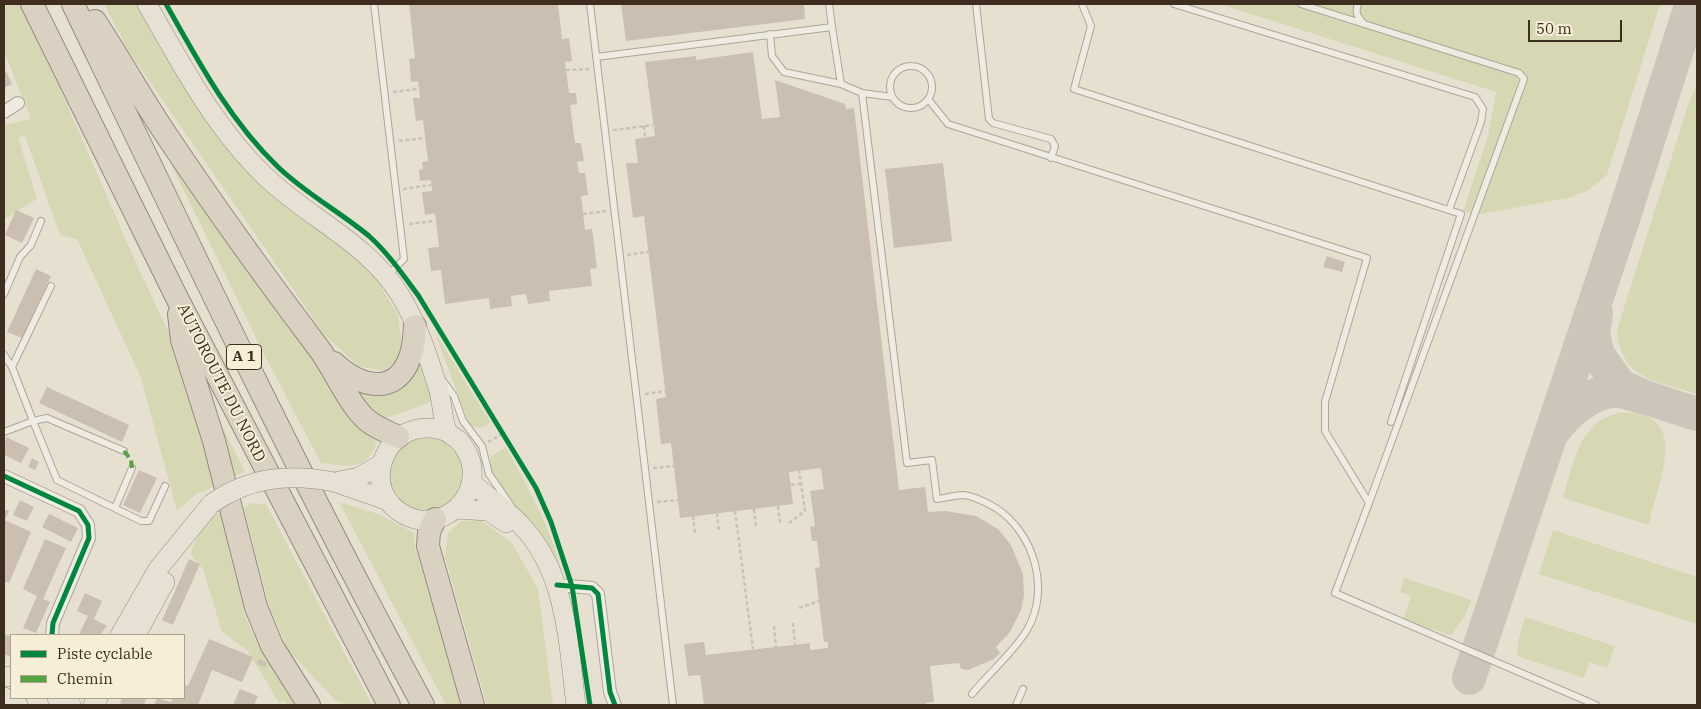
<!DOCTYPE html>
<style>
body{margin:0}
#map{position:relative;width:1701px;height:709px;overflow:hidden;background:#e7e0d1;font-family:"IBM Plex Serif",serif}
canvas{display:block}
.frame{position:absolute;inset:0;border:5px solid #3d2e20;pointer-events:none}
.legend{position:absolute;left:10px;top:634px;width:175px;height:65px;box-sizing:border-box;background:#f7eed8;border:1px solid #ada18e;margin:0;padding:6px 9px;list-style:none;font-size:15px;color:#3d2e20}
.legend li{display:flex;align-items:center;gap:10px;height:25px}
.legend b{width:25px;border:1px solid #ada18e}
.scale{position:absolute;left:1528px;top:20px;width:94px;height:22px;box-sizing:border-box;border:2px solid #3d2e20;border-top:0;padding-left:6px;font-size:15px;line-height:18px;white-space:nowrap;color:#3d2e20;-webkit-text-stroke:4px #f7eed8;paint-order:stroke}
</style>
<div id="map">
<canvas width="1701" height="709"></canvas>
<div class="frame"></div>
<ul class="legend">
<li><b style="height:6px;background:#00873e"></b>Piste cyclable</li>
<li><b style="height:6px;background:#54a441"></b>Chemin</li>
</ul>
<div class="scale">50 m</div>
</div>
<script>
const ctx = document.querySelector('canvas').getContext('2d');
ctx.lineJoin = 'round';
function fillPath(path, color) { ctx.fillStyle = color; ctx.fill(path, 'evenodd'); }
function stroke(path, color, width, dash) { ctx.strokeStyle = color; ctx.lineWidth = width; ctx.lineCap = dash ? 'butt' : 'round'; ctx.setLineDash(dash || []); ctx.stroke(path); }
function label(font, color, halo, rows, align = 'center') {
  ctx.font = font + ' "IBM Plex Serif",serif'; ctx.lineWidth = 4; ctx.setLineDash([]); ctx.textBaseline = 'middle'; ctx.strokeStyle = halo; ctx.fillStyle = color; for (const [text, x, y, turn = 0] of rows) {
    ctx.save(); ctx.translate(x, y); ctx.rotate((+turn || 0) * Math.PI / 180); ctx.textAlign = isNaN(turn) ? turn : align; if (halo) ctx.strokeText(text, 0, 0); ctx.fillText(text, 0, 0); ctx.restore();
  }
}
const green = new Path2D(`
 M4,4h15l39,80 82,188 40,84 41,125 -17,11h-6l-21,19 -36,-133 -64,-139 -17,-4 -35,-99 -7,1 19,62 -33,20v-94l27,-6 -27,-68z
 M104,4h34l75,121 48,61 89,67 28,29 19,31 6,33 -8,16 -11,9 -26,-5 -34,-32 -196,-284z
 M1220,4h440l-53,171 -20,16 -19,7 -87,16 -18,-2 25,-76 8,-44z
 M1697,85v309c-40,-13 -76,-14 -80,-64l73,-231z
 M144,109l83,130 133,187 17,16c-11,30 -28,24 -56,21l-54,-103z
 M434,331l56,91c-8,7 -12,8 -21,2z
 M420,358l11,32v12l-48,17 -10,-4 -27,-33 15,5z
 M208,398l37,74 -12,5z
 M1618,413c77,-5 39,70 31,112l-86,-27c10,-33 16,-76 55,-85z
 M389 474a37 37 0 1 1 74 0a37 37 0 1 1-74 0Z
 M506,447c22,42 46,82 57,129l-71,-99 -2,-20z
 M339,502l39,12 36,19 1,15 50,157h-19z
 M251,503l15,1 106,201h-25l-12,-5 -46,-49 -19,-42 -26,-101z
 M220,512l26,106 9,20 44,67h-11l-4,-4 -5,2 -31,-52 -26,-19 -19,-63 -12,-15c3,-14 17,-35 29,-42z
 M480,520l32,23 26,46 15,116h-66l-42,-148 3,-24 13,-12z
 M1553,530l144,47v47l-158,-50z
 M1404,578l67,22 -6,16 -14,19 -48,-15 8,-24 -11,-4z
 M1525,617l90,29 -8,22 -18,-6 -5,16 -67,-22 2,-18z`);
const taxiway = new Path2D(`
 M1596,313l-3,22 5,20 22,31 27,12 50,16
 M1553,432c13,-19 40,-43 65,-41 8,1 16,4 24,6
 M1469,678l154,-459 65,-204 7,-11`);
const building = new Path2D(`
 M409,4h149l4,35 7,-1 3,23 -7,1 4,31h7l1,11 -7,1 5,38h6l3,18 -7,1 2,11h6l3,22 -7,1 4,34 7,-1 5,39 -7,1 2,17 -43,5 1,10 -22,3 -2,-10 -15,2 1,10 -22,3 -1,-11 -44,6 -4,-34 -10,1 -3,-23 11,-1 -4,-34 -10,2 -3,-23 10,-1 -1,-11 -11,1 -1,-11 4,-1 -1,-7 6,-1 -5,-41 -7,1 -3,-23h7l-2,-17 -7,1 -2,-23 6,-1z
 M621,4h183l1,15 -179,22z
 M753,52l9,67 18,-2 -5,-37 70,24 1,5 8,-1 45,382 26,-3 3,25 18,-1 30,5 22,13 13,16 12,29 1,22 -3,14 -11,22 -14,15 4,6 -6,6 -26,11 -7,-1 -2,-6 -29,3 4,36 -8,1v2h-222l-4,-30 -12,1 -4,-32 20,-2 2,13 104,-12v7l18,-2v-6h-4l-9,-74 5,-1 -3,-26h-5l-2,-14 5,-1 -5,-35 14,-2 -3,-21 -32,4 4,32 -113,14 -9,-75 -10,1 -5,-45 10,-2 -22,-181 -11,2 -7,-55h12l-3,-24 20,-3 -10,-74 51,-6v4z
 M6,71l6,13 -8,4v-16z
 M943,163l9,78 -58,7 -9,-79z
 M16,210l18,8 -12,25 -17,-8z
 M1327,256l18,6 -3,10 -19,-5z
 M36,269l15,7 -29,62 -15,-6z
 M47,387l82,38 -7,17 -83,-39z
 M6,437l23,11 -8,15 -17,-8z
 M32,458l7,4 -4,8 -7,-3z
 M139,470l18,8 -17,35 -17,-8z
 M20,500l14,7 -7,14 -14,-6z
 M4,509l5,2 -4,9 26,12 -22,51 -5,-2z
 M49,514l29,14 -7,14 -29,-15z
 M45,539l21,9 -23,51 7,3 -14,31 -13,-5 14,-32 -14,-7z
 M189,559l11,5 -27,61 -11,-5z
 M85,593l17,8 -8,18 13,7 -7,9 -21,-1 9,-18 -11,-5z
 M4,634l5,2 2,-2v23l-7,-3z
 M209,639l44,18 -11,25 -30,-12 -14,35h-44l3,-7 14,4 2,-3 11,-1v-14l4,2z
 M259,659l8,3 -2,5 -8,-3z
 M240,689l18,7 -4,9h-21z
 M122,698h21l3,1 -2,6h-19l-5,-2z`);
const path = new Path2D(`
 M566,70l23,-1
 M393,92l26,-3
 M644,126l1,11
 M613,130l40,-5
 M399,141l26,-3
 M403,189l28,-4
 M583,214l24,-3
 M409,224l26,-3
 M627,255l21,-3
 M645,394l21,-3
 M488,442l14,-8
 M653,468l21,-2
 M791,485l10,-1
 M657,502l21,-2
 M778,506l2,18
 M754,509l2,18
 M735,511l18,138
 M717,513l2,19
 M693,516l2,18
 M789,523l16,-12 -6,-41
 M799,608l20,-7
 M793,623l2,21
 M774,626l2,21`);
const service = new Path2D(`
 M374,4l30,255 -16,16
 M590,4l83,701
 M829,4l3,23
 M976,4l13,115 4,4 58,16 4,7 -4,12
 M1082,4l9,22 -17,63 387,125 -70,208
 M1174,4l301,93 8,12 -2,13 -32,88
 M1301,4l218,69 5,6 -155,424
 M1358,4c-3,8 -1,12 5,19
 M770,34l2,22 12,16 57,12 21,9 30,4
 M596,57l236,-30 9,57
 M890 87a21 21 0 1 1 42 0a21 21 0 1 1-42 0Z
 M862,93l45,370 25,-3 5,39c9,-1 18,-4 27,-4 11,1 23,8 32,13 38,25 55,81 31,122 -14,23 -38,43 -55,64
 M928,99l20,25 419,134 -42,144v29l44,72 -34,90 261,112
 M4,294l16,-37 11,-12 10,-24
 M4,355l8,12 21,54 -29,11
 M12,367l39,-81
 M443,381l11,15 9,25 19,25 7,28 22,32
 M124,451l-77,-33 -14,3 24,59 84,41h8l16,-35
 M115,508l17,-40
 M1016,705l7,-16`);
const minor = new Path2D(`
 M4,112l14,-9
 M4,476l75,35 9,14 1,13 -36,85 -1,12
 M557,585l35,3 6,6 12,98 5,13`);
const primary = new Path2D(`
 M147,4c34,60 69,126 120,174 43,41 101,65 133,117 18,29 29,64 39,96 3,11 4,33 9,41 1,3 7,5 9,7 8,7 14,19 15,29 4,34 -31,62 -63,49 -56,-24 -23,-108 39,-85
 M334,482l55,19
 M334,482l25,-5 22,-13
 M472,483c16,14 35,27 49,42 46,48 47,118 55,180
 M456,509l32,2 18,12
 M120,635l38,-66 53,-65
 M136,635l29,-53
 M4,676l7,1
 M4,697l14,8
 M57,698l14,7
 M93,705l5,-7`);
const motorway = new Path2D(`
 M32,4l144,292 213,409
 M73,4c113,235 225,471 350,701
 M95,21c25,38 47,78 72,115 48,72 98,141 150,210 16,20 32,60 51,75 9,7 20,11 30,16
 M179,314l3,26 32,101 42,166 16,39 37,59
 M334,363c24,23 62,35 76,-6 4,-9 4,-20 5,-31
 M435,519l-6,13 -1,14 45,159`);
const primaryBridge = new Path2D(`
 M211,504c38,-27 78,-31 123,-22`);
const quiet = new Path2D(`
 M124,451l7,9 1,8`);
const cycleway = new Path2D(`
 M166,4c32,57 64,117 112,163 27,26 62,45 91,69 19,17 34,39 49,59l118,193 15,34 21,64 18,119
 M4,476l75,35 9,14 1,13 -36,85 -1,12
 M557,585l35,3 6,6 12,98 5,13`);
const shields = [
 [244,357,35]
];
const shieldNames = [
 ["A 1",244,357]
];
const streetNames = [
 ["AUTOROUTE DU NORD",221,383,63]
];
fillPath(green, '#d6d7b3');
stroke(taxiway, '#cbc5ba', 34);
fillPath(building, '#cbbfb2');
stroke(service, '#ada599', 8);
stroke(minor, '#ada599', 14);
stroke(primary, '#928b80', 20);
stroke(motorway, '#928b80', 24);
stroke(path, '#c8c2b9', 2.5, [4, 2.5]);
stroke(service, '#efebe3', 6);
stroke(minor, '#efebe3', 12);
stroke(primary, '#e6e1d4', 19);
stroke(motorway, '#dad1c2', 22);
stroke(primaryBridge, '#928b80', 20, []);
stroke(primaryBridge, '#e6e1d4', 19);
stroke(quiet, '#54a441', 4, [8, 4]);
stroke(cycleway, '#00873e', 5);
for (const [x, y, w] of shields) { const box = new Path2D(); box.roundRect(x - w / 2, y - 12.5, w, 25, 4); ctx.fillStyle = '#f7eed8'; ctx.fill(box); stroke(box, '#3d2e20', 1); }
label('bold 15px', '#3d2e20', null, shieldNames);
label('16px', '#3d2e20', '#f7eed8', streetNames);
</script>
